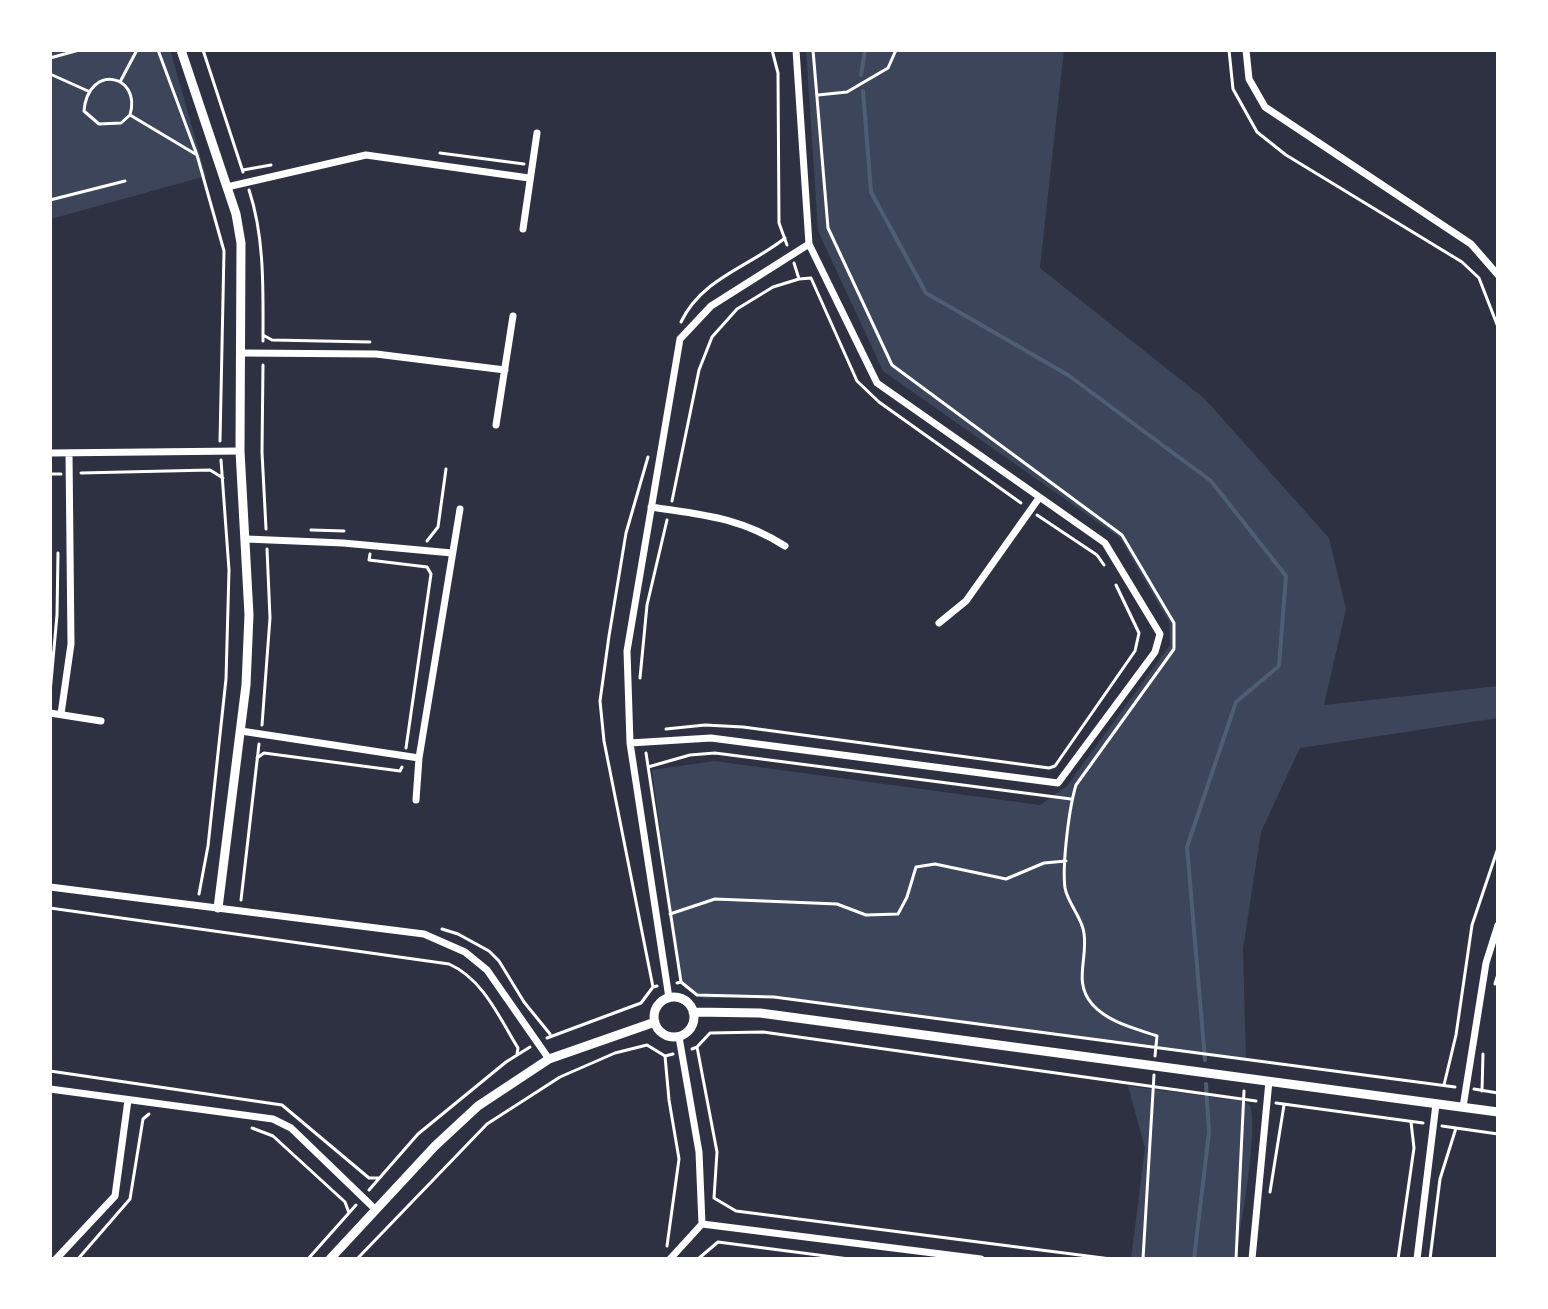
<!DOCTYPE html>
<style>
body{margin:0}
#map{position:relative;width:1548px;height:1309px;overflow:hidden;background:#2d3142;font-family:Manrope,sans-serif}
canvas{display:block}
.frame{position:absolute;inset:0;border:52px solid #fff;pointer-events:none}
</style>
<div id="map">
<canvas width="1548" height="1309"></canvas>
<div class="frame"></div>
</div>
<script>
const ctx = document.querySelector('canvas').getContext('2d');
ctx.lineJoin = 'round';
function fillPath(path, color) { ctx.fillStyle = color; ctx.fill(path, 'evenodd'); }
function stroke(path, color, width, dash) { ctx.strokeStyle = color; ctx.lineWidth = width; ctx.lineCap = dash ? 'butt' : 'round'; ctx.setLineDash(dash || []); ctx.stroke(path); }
const green = new Path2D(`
 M56,50h112l3,3 35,123 -155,43 -1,-167z
 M806,50h258l-24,218 165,131 124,139 17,71 -22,96 174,-19v32l-198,30 -39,84 -18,117 3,110 -483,-63 -59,3 -23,-17 -29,-212 62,-9 326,44 27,-19 103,-141 -1,-23 -49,-84 -237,-167 -65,-140z
 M1128,1086l115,15 7,4c9,24 -10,123 -14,154h-105l14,-111z`);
const stream = new Path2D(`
 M861,75l4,-25
 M863,91l8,101 55,101 142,82 143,106 75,95 -7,90 -43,36 -49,145 18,213
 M1194,1259l15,-127 -3,-48`);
const path = new Path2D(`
 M144,50h18
 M158,50l39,105 27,96 -4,190
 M203,50l40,122
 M772,50l6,23 1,150 8,22
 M813,50l15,178 64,137 230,170 52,88v26l-98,136c-7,23 -14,80 -11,103 3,16 17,29 19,45 4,26 -11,49 8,71 17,19 42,24 65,32l-2,20
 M1229,50l4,39 24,43 29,23 176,107 17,16 19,49
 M50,58l29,-8
 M50,74l38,17
 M120,82l17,-32
 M818,95l29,-3 41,-24 8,-18
 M130,115c12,-41 -42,-52 -46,-4l15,13 22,-1 9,-8 67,40
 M440,153l84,11
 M243,170l28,-5
 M249,190c16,48 14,102 14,151
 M799,279l12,-1 46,103 22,21 142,101
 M681,322c21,-44 68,-55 104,-84
 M263,335l9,5 98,2
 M263,365l-1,87 4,77
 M648,457l-22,76 -17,103 -9,65 4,40 49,246
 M81,473l129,-3 13,8
 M50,474h11
 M672,501l27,-131 13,-33 25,-28 36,-22 26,-8 -5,-16
 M1037,515l60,40 7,10
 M311,530l33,1
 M427,541l11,-14 8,-58
 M370,554l-1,6 58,7 4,7 -25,174
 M640,678l7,-73 20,-85
 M50,693l7,-78 1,-62
 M262,725l8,-107 -3,-69
 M666,729l39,-4 38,2 306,41 6,-2 80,-115 4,-18 -23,-48
 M646,753l35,229
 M257,758l7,-5 136,18 2,-4
 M648,767l42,-12 25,-2 356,46
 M199,894l9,-48 18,-167 3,-109 -8,-110
 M241,900l18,-156
 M50,908l399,56c34,15 50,53 69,84l-1,6
 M670,914l45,-15 122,5 29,11 32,-1 9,-17 9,-30 19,-3 71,15 38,-16 22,-2
 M442,929l16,5 31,17 10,10 25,41 26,32
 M677,983l4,-1 16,13 77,2 681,90
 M1495,984l3,-10
 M547,1038l94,-35 12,-16 4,-1
 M697,1047l20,105 -3,46 22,13 375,48
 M692,1049l5,-2 13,-14 53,-1 493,69
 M665,1056l4,44 10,59 -12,87
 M50,1071l232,34 87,73h10
 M1444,1085l12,-50 16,-110 26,-77
 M1474,1089l24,4
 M1482,1091l1,-37
 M1276,1103l147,20
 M1442,1126l56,8
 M252,1128l21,8 72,66 4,11
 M369,1190l49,-56 88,-72 24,-15
 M1270,1192l14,-87
 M78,1259l52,-60 13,-80 6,-5
 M308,1259l48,-54
 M357,1259l130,-135 73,-47 55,-24 32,-8 18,11 8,-2
 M698,1259l20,-17 131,17
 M1143,1259l11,-184
 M1236,1259l8,-168
 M1398,1259l16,-111 -3,-26
 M1430,1259l10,-80 16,-51`);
const service = new Path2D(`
 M50,200l75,-19`);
const minor = new Path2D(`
 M1246,50l3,29 16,28 206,137 27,31
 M227,187l139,-32 163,23
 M523,229l14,-96
 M241,353l135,1 129,16
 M496,425l17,-109
 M50,453l190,-2
 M651,507c52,8 88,10 134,39
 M246,539l97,4 109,10
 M939,623l27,-22 73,-103
 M50,713l51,8
 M61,714l10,-70 -2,-191
 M241,731l178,27
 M630,743l81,-5 347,45 97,-131 5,-18 -55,-91 -228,-160 -68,-139 -13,-194
 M416,800l3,-42 41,-249
 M50,887l374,47 41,18 22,18 62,89
 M669,998l-39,-255 -3,-92 53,-312 31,-33 98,-62
 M679,1037l20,115 3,72 279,35
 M50,1089l223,30 18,9 85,82
 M1463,1107l23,-144 12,-38
 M56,1259l59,-63 13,-96
 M670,1259l32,-35
 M1252,1259l17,-178
 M1417,1259l19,-155`);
const tertiary = new Path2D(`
 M181,50l55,164 5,29 -1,208 9,164 -3,70 -28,223
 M654 1017a20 20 0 1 1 40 0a20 20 0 1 1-40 0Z
 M693,1012l67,1 738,99
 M330,1259l105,-113 43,-40 71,-47 106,-37`);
fillPath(green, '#3c4559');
stroke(stream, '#4f5d75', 4);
stroke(path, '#fff', 3);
stroke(service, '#fff', 3);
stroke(minor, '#fff', 7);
stroke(tertiary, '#fff', 9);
</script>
